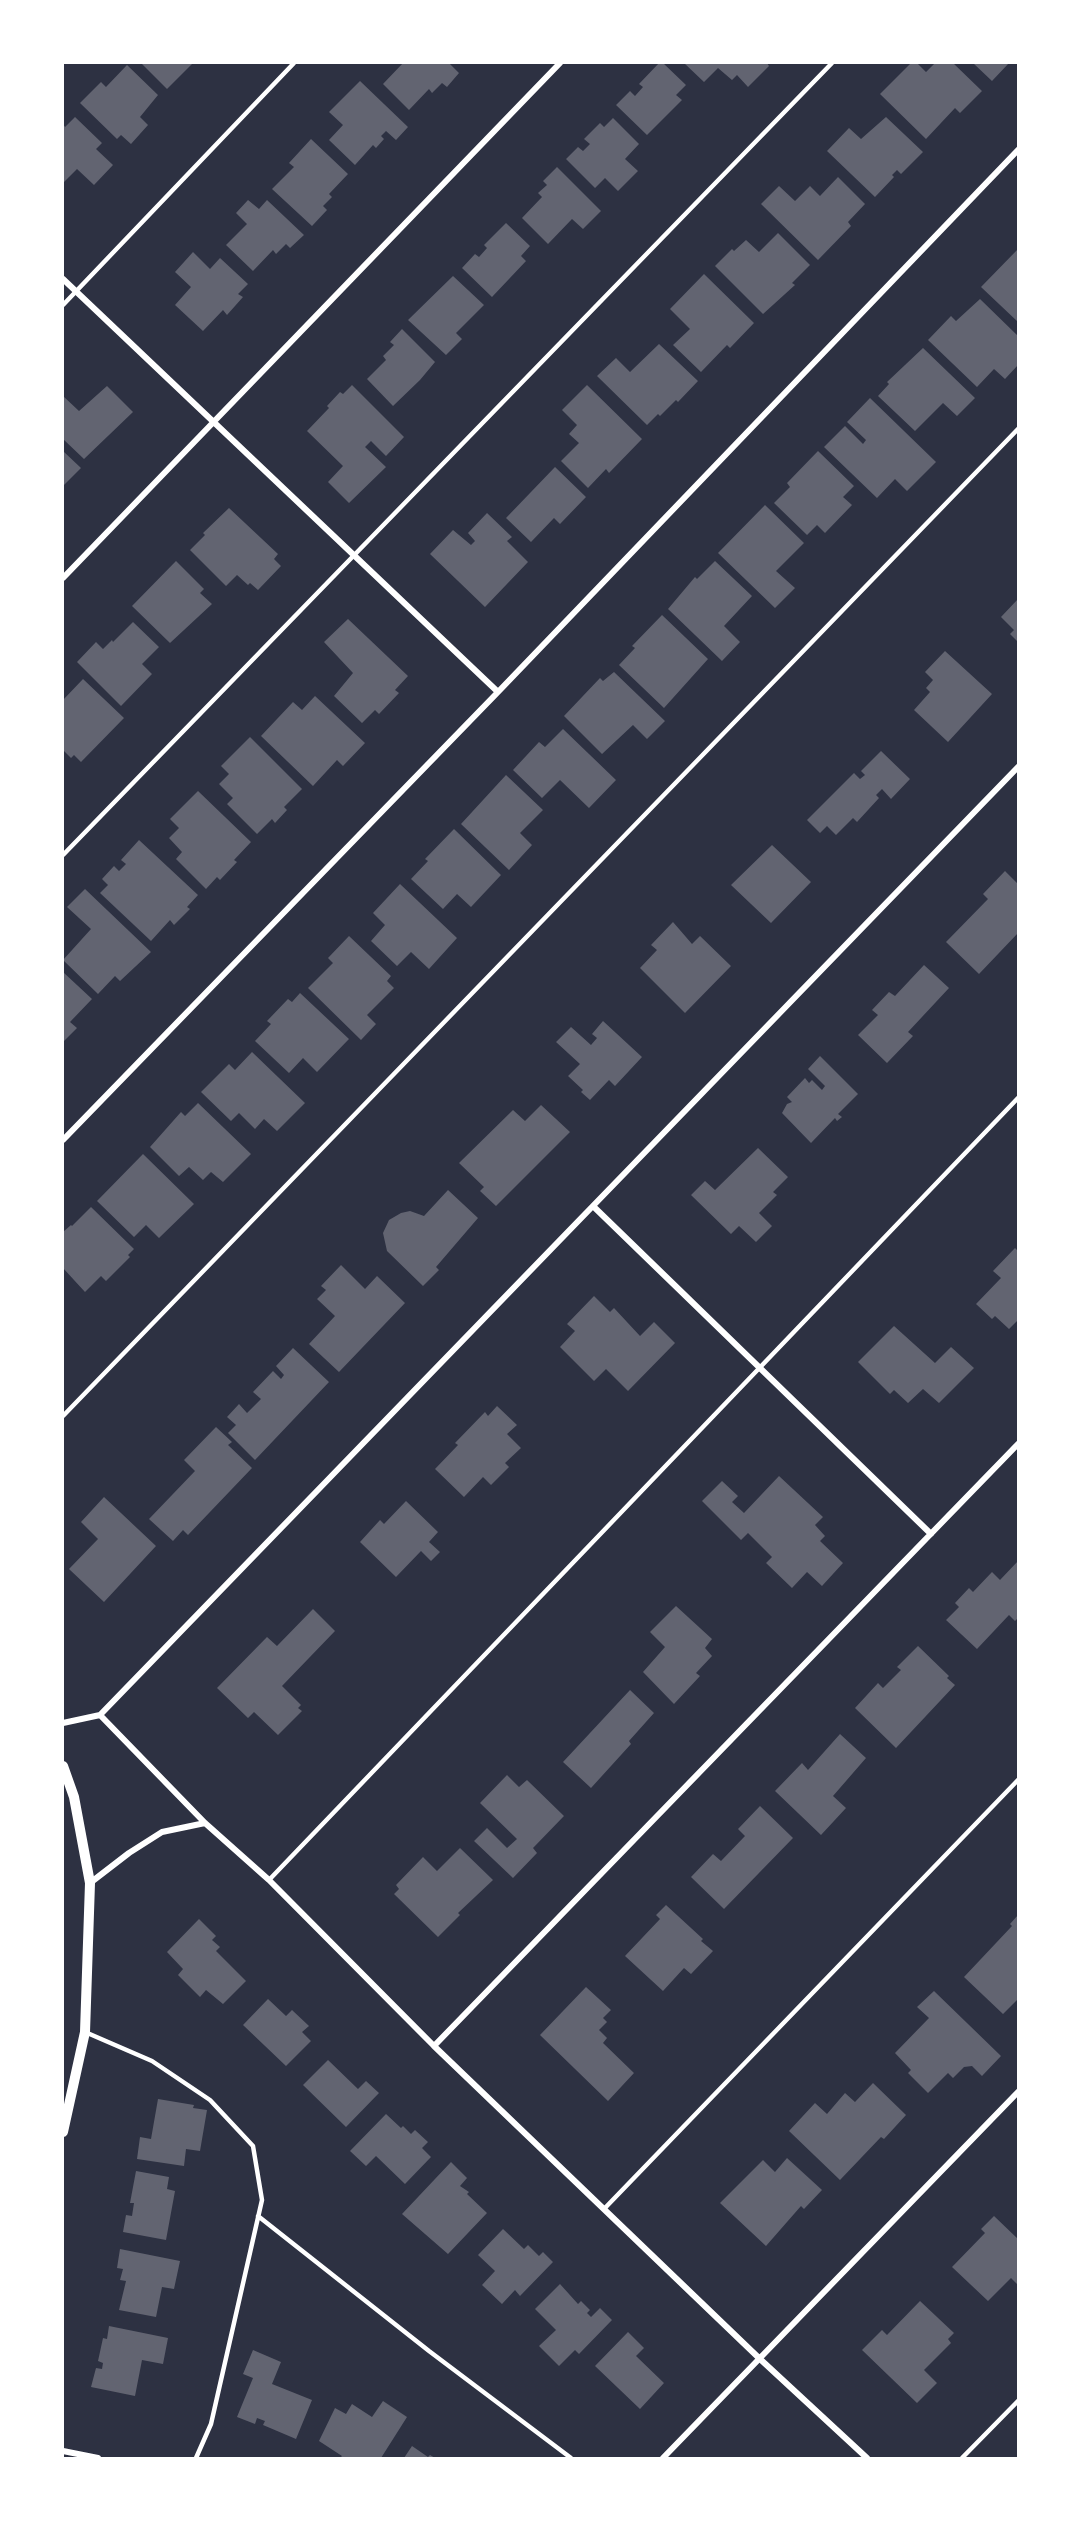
<!DOCTYPE html>
<style>
body{margin:0}
#map{position:relative;width:1081px;height:2521px;overflow:hidden;background:#2d3142;font-family:"Noto Sans",sans-serif}
canvas{display:block}
.frame{position:absolute;inset:0;border:64px solid #fff;pointer-events:none}
</style>
<div id="map">
<canvas width="1081" height="2521"></canvas>
<div class="frame"></div>
</div>
<script>
const ctx = document.querySelector('canvas').getContext('2d');
ctx.lineJoin = 'round';
function fillPath(path, color) { ctx.fillStyle = color; ctx.fill(path, 'evenodd'); }
function stroke(path, color, width, dash) { ctx.strokeStyle = color; ctx.lineWidth = width; ctx.lineCap = dash ? 'butt' : 'round'; ctx.setLineDash(dash || []); ctx.stroke(path); }
const building = new Path2D(`
 M141,63h52l-26,26z
 M403,63h46l10,10 -12,14 -5,-4 -10,10 -3,-4 -20,21 -26,-26z
 M659,63h4l23,22 -10,10 6,5 -35,35 -31,-30 14,-14 5,5 8,-9 -4,-3z
 M684,63h83l2,3 -21,21 -11,-12 -5,5 -14,-12 -14,14z
 M911,63h6l9,9 9,-9h18l29,28 -22,22 -5,-5 -29,31 -46,-45z
 M973,63h36l-17,18z
 M127,65l31,30 -18,22 8,8 -17,19 -10,-9 -4,4 -37,-36 21,-21 5,5z
 M360,81l48,46 -12,13 -10,-9 -5,5 3,3 -8,9 -3,-3 -18,20 -26,-25 14,-15 -14,-13z
 M75,117l27,26 -6,6 17,16 -19,20 -17,-16 -14,14v-59l2,3z
 M886,117l37,35 -22,22 -4,-4 -5,5 2,2 -19,20 -48,-46 22,-23 12,11z
 M613,118l26,26 -14,15 13,12 -20,20 -13,-13 -10,10 -29,-29 12,-12 5,4 7,-7 -6,-5 16,-16 4,4z
 M311,139l37,35 -19,20 3,3 -9,9 4,4 -15,16 -40,-37 22,-22 -5,-4z
 M557,167l44,44 -18,18 -11,-10 -24,25 -26,-26 20,-21 -4,-4 9,-8 -4,-4z
 M838,177l27,27 -17,18 3,4 -33,34 -57,-56 18,-18 16,15 15,-15 10,10z
 M248,200l11,9 8,-9 37,35 -14,13 -4,-4 -10,10 -3,-4 -20,21 -27,-26 21,-21 -11,-11z
 M506,223l24,23 -9,10 5,5 -34,36 -30,-29 13,-14 4,3 8,-9 -3,-3z
 M778,233l32,32 -18,18 3,2 -32,29 -48,-48 17,-17 2,2 12,-11 13,12z
 M1018,249v73l-37,-35z
 M193,252l17,17 10,-11 28,26 -10,10 5,3 -16,18 -4,-5 -20,21 -28,-26 16,-18 -16,-15z
 M704,274l50,49 -24,25 -3,-3 -26,27 -28,-27 17,-16 -20,-20z
 M453,276l31,29 -28,28 6,6 -16,16 -38,-35z
 M980,299l38,37v29l-13,14 -11,-10 -17,18 -49,-47 23,-24 5,5z
 M402,329l33,33 -15,18 -27,26 -26,-27 19,-19 -3,-4 11,-11 -4,-3z
 M659,344l39,37 -20,21 -2,-2 -16,16 -2,-2 -11,11 -50,-49 19,-18 14,14z
 M923,348l52,50 -18,18 -14,-13 -28,28 -37,-35 11,-12 -2,-2z
 M352,385l52,52 -18,19 -15,-15 -6,6 21,20 -37,36 -21,-21 15,-16 -36,-35 22,-23 -2,-2 13,-14 3,2z
 M587,385l55,54 -33,34 -3,-4 -18,19 -27,-27 18,-18 -10,-9 8,-9 -15,-15z
 M107,386l26,26 -49,47 -21,-20v-43l16,15z
 M870,398l66,64 -29,29 -12,-12 -18,19 -53,-51 21,-21 18,18 3,-4 -19,-18z
 M63,451l18,17 -18,18z
 M818,451l36,35 -11,11 9,8 -27,28 -8,-8 -10,10 -33,-32 16,-16 -3,-4z
 M555,467l31,30 -26,27 -6,-6 -23,24 -25,-24z
 M765,505l39,38 -28,28 19,17 -20,20 -57,-55z
 M229,508l49,46 -4,5 7,7 -23,24 -8,-7 -2,2 -11,-10 -11,11 -36,-36 15,-15 -2,-2z
 M487,513l25,24 -5,4 21,21 -43,45 -55,-53 23,-24 18,15 4,-4 -7,-8z
 M176,561l28,28 -4,4 12,11 -42,39 -38,-37z
 M715,561l37,35 -28,30 16,16 -18,19 -54,-52 27,-32 2,2z
 M1018,599v43l-8,-8 4,-4 -13,-13z
 M662,615l46,44 -44,49 -45,-43 16,-17 -3,-2z
 M348,619l60,57 -13,14 4,3 -20,21 -4,-4 -13,13 -28,-27 19,-23 -29,-31z
 M133,622l26,25 -17,17 10,10 -31,32 -44,-44 19,-20 7,7 9,-9 1,2z
 M945,651l47,43 -44,48 -34,-32 16,-18 -4,-4 7,-8 -8,-8z
 M614,672l51,49 -18,18 -14,-14 -31,29 -38,-38 36,-38 3,3z
 M83,679l41,39 -43,44 -7,-7 -3,3 -8,-8v-50z
 M315,696l50,47 -22,23 -6,-6 -24,26 -52,-50 32,-34 9,8z
 M563,729l53,51 -27,28 -29,-28 -18,18 -29,-28 26,-28 6,5z
 M250,737l52,52 -18,18 3,3 -12,13 -3,-4 -15,15 -30,-30 6,-6 -14,-14 10,-10 -8,-8z
 M881,751l29,28 -19,20 -9,-10 -6,6 3,3 -22,24 -4,-4 -17,17 -9,-9 -7,7 -13,-13 47,-47 6,6 5,-4 -4,-4z
 M506,775l37,35 -23,23 12,12 -23,25 -48,-46z
 M198,791l53,51 -17,18 3,2 -17,18 -3,-3 -11,12 -30,-30 6,-7 -13,-14 10,-10 -9,-9z
 M454,829l47,46 -30,32 -14,-13 -14,15 -32,-30 17,-18 -3,-2z
 M139,840l59,55 -11,12 3,2 -16,16 -4,-5 -19,21 -51,-48 8,-8 -6,-6 12,-13 5,5 7,-7 -5,-4z
 M772,845l39,37 -40,41 -40,-38z
 M1005,871l13,13v49l-39,41 -33,-32 42,-43 -5,-5z
 M400,884l57,54 -28,31 -18,-17 -14,14 -26,-25 14,-16 -12,-12z
 M85,889l66,63 -31,29 -5,-5 -17,18 -35,-34 28,-31 -24,-22z
 M673,922l19,22 8,-8 31,30 -46,47 -45,-45 17,-18 -6,-5z
 M349,936l42,40 -4,5 7,7 -27,27 9,9 -15,16 -53,-52 25,-25 -5,-5z
 M924,965l25,23 -41,44 5,4 -26,27 -29,-28 20,-20 -6,-5 17,-18 6,4z
 M63,972l29,27 -22,23 7,6 -14,14z
 M300,993l49,46 -32,33 -14,-14 -14,15 -34,-32 16,-17 -4,-3 21,-22 4,3z
 M603,1021l39,36 -27,29 -6,-6 -19,20 -9,-8 2,-2 -15,-14 12,-12 -24,-22 15,-15 20,18 6,-7 -5,-4z
 M252,1052l53,51 -28,28 -13,-12 -9,10 -16,-16 -8,8 -30,-29 28,-28 6,6z
 M820,1056l38,38 -20,20 4,3 -5,4 -2,-3 -24,25 -29,-30 5,-9 5,-2 -5,-5 18,-19 4,5 3,-3 10,10 3,-4 -17,-17z
 M198,1103l53,51 -28,28 -12,-10 -8,8 -14,-13 -10,9 -29,-29 31,-35 4,4z
 M541,1105l29,27 -74,74 -16,-15 4,-4 -25,-24 54,-53 12,11z
 M758,1148l30,29 -15,15 4,3 -18,18 13,13 -16,16 -17,-16 -8,8 -40,-39 14,-14 10,9z
 M143,1154l51,50 -35,34 -13,-13 -12,12 -37,-36z
 M448,1190l30,28 -42,49 3,3 -16,16 -36,-35 -4,-18 6,-13 12,-7 9,-2 14,5z
 M91,1207l43,42 -6,6 2,2 -24,24 -5,-5 -16,16 -22,-24v-36l8,-7 1,1z
 M1015,1248l3,3v69l-9,9 -14,-13 -3,3 -16,-15 25,-26 -8,-7z
 M341,1265l24,24 12,-13 28,27 -66,69 -30,-28 26,-28 -18,-17 9,-9 -5,-4z
 M594,1296l16,16 4,-4 26,28 14,-14 21,21 -47,48 -22,-22 -12,12 -34,-34 15,-16 -8,-7z
 M894,1326l41,37 16,-16 23,21 -35,35 -16,-14 -15,14 -14,-13 -4,4 -32,-32z
 M293,1348l36,34 -74,78 -27,-27 8,-8 -9,-8 12,-13 8,9 14,-14 -8,-7 20,-21 8,8 3,-4 -8,-9z
 M497,1406l20,19 -10,9 14,14 -16,15 4,4 -18,18 -8,-8 -19,20 -29,-28 23,-24 -3,-2 30,-31 3,4z
 M216,1427l16,15 -4,3 24,23 -64,67 -5,-5 -10,11 -24,-22 46,-48 -11,-11z
 M779,1476l44,41 -8,8 10,11 -5,5 23,22 -21,23 -15,-14 -15,16 -26,-25 6,-6 -24,-24 -7,7 -39,-39 20,-20 16,15 -6,6 12,11z
 M104,1497l52,49 -52,56 -35,-33 29,-30 -17,-17z
 M406,1501l32,31 -9,10 11,10 -9,9 -10,-10 -25,26 -36,-35 20,-22 4,4z
 M1018,1561v57l-3,3 -6,-6 -32,34 -31,-29 13,-13 -4,-4 14,-15 4,4 19,-20 8,8z
 M676,1606l36,33 -7,9 7,8 -16,17 4,3 -26,28 -31,-32 22,-25 -15,-15z
 M313,1609l22,22 -53,55 19,19 -3,3 4,3 -24,24 -24,-23 -6,6 -31,-30 50,-51 10,9z
 M918,1646l31,30 -2,2 8,7 -59,63 -41,-40 23,-25 5,5 18,-18 -4,-3z
 M630,1690l24,23 -25,28 2,3 -40,44 -28,-26z
 M840,1734l26,24 -33,38 13,12 -25,27 -46,-44 27,-28 6,7z
 M507,1775l12,12 8,-7 37,36 -31,32 4,5 -24,25 -39,-37 13,-13 20,20 10,-9 -37,-36z
 M760,1806l33,32 -69,71 -33,-32 22,-23 8,7 24,-25 -7,-7z
 M460,1848l33,32 -35,33 2,2 -22,22 -44,-43 5,-5 -3,-4 27,-28 14,14z
 M666,1905l37,34 -2,2 12,10 -22,23 -7,-6 -21,23 -38,-35 35,-37 -4,-4z
 M1018,1915v84l-15,15 -39,-37 48,-51 -2,-2z
 M199,1919l17,17 -4,4 8,7 -4,4 30,30 -23,23 -17,-14 -6,7 -22,-22 5,-6 -16,-17z
 M586,1987l25,23 -8,8 4,4 -8,8 8,8 -4,5 31,30 -26,28 -68,-66z
 M934,1991l67,65 -19,20 -10,-10 -8,1 -11,11 -5,-5 -20,20 -20,-20 3,-3 -16,-17 34,-35 -12,-11z
 M268,1999l18,17 6,-6 17,16 -7,6 9,9 -25,25 -43,-41z
 M328,2060l30,29 8,-8 13,12 -33,34 -43,-42z
 M873,2083l33,32 -22,24 -3,-2 -41,43 -51,-49 26,-28 12,11 18,-21 10,9z
 M158,2099l36,6 -1,3 14,2 -7,41 -14,-2 -2,17 -47,-7 3,-22 11,2z
 M386,2114l15,14 2,-2 8,8 4,-4 13,12 -6,6 9,9 -26,27 -29,-28 -10,10 -16,-15z
 M787,2158l35,32 -18,19 -3,-3 -35,40 -46,-43 43,-43 12,12z
 M451,2162l16,16 -7,8 9,6 -2,2 20,19 -39,41 -46,-40z
 M136,2171l33,6 -2,12 8,2 -9,49 -43,-8 3,-17 6,1 2,-13h-4z
 M994,2216l24,23v46l-7,-7 -23,23 -36,-34 33,-34 -4,-4z
 M503,2229l21,20 4,-4 11,11 4,-4 10,10 -33,34 -5,-6 -13,14 -20,-19 13,-14 -17,-16z
 M120,2249l60,12 -6,28 -12,-2 -6,30 -37,-7 7,-29 -6,-1 3,-11 -6,-1z
 M560,2284l18,20 3,-3 9,9 -3,3 4,4 9,-9 12,12 -33,34 -4,-4 -16,16 -20,-20 17,-16 -21,-21z
 M920,2301l34,32 -6,6 3,4 -27,27 13,13 -20,20 -55,-53 20,-20 5,5z
 M109,2326l59,12 -5,26 -21,-4 -7,36 -44,-9 5,-19 6,1 1,-6 -5,-2 5,-23 4,1z
 M628,2332l16,16 -8,8 28,27 -24,26 -45,-43z
 M253,2350l28,12 -9,22 40,16 -16,39 -33,-14 2,-4 -8,-3 -2,6 -18,-7 16,-39 -10,-4z
 M383,2401l24,16 -26,41h-41l2,-2 -23,-15 16,-33 11,6 6,-10 20,13z
 M412,2446l16,11 2,-2 5,3h-31z`);
const service = new Path2D(`
 M63,305l231,-242
 M63,855l769,-792
 M63,1416l955,-987
 M269,1880l749,-782
 M85,2032l67,29 58,39 43,46 9,54 -51,224 -15,34
 M604,2209l414,-429
 M258,2216l171,135 142,107
 M962,2458l56,-57`);
const minor = new Path2D(`
 M63,279l435,413
 M63,578l497,-515
 M63,1140l435,-448 520,-542
 M594,1207l337,327
 M100,1715l105,108 64,57 165,166 326,313 107,99
 M63,1723l37,-8 918,-948
 M90,1883l39,-30 33,-21 43,-9
 M434,2046l584,-602
 M63,2451l35,7
 M663,2458l355,-366`);
const tertiary = new Path2D(`
 M63,1766l11,31 16,86 -5,149 -22,100`);
fillPath(building, '#626471');
stroke(service, '#fff', 4.5);
stroke(minor, '#fff', 6);
stroke(tertiary, '#fff', 10);
</script>
